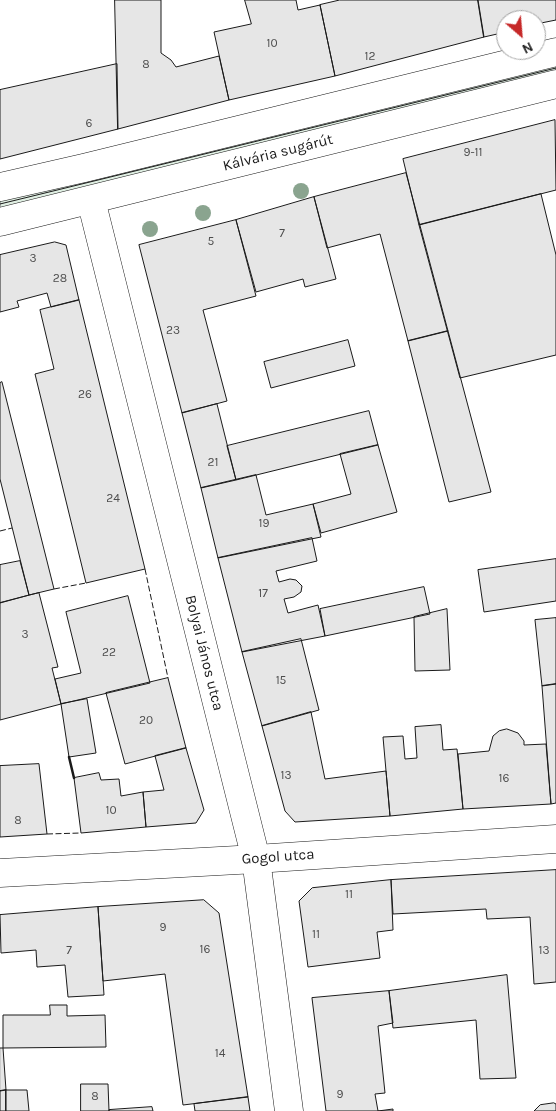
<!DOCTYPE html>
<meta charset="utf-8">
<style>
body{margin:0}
#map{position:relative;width:556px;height:1111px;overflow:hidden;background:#fff;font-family:Karla,sans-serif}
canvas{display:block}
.north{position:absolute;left:496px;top:10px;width:50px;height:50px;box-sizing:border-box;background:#fff;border:1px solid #a3a3a3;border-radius:50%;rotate:153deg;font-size:14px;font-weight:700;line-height:20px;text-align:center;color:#1a1a1a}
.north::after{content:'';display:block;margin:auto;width:18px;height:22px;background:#c62828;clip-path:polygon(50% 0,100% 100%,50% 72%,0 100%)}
</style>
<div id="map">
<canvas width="556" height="1111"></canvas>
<div class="north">N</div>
</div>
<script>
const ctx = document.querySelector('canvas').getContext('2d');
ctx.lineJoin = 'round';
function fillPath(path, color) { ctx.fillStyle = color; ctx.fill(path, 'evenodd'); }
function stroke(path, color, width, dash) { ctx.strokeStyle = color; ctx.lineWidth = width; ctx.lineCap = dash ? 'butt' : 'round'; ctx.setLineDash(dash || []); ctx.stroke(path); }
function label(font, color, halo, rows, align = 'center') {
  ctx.font = font + ' Karla,sans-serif'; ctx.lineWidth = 4; ctx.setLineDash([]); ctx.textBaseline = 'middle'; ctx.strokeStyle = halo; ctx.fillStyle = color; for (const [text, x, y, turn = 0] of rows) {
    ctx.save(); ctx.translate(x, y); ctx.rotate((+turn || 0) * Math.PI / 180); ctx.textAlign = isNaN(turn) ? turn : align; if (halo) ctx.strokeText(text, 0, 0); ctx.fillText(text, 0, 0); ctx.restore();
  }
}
const green = new Path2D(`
 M556,59v15l-556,137v-15z`);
const building = new Path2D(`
 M115,0h46v53l10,7 5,7 43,-11 10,44 -111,29z
 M245,0h51l2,10 22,-5 15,71 -106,24 -15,-68 37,-8z
 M340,0h138l6,37 -149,39 -15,-71z
 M478,0h78v20l-20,4v-4h-30v12l-22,5z
 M117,64l1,65 -118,30v-69z
 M555,120l1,70 -137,35 -16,-66z
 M406,173l42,158 -40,10 -28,-107 -53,14 -13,-51z
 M541,194l15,61v100l-96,23 -41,-153z
 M314,197l22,82 -31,8 -2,-8 -47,13 -20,-72z
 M236,220l20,76 -53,14 24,91 -45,12 -43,-168z
 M55,242l11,3 13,55 -28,7 -4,-14 -30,8 2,6 -19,5v-57z
 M79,300l66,269 -59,14 -51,-209 19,-5 -14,-59z
 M448,331l43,161 -42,10 -41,-161z
 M348,340l7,26 -84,22 -7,-26z
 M2,382l52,207 -25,6 -29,-116v-96z
 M217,404l19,76 -35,8 -19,-75z
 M369,411l9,34 -142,35 -9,-34z
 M378,445l19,67 -76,21 -8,-29 38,-10 -11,-40z
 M256,475l10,40 47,-11 8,33 -103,21 -17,-70z
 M312,538l5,23 -41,10 3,11 11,-3 6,1 6,6 -1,6 -7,5 -10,2 4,14 30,-8 7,31 -83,16 -24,-94z
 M556,559v42l-72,11 -6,-42z
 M20,561l9,34 -29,8v-38z
 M424,587l6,27 -105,22 -5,-27z
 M39,593l19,74 -6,1 9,36 -61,16v-117z
 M128,596l22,87 -89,21 -6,-25 26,-6 -15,-61z
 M447,609l3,61 -35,1 -1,-54z
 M556,618v66l-14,2 -7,-66z
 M301,639l18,71 -57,16 -20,-74z
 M168,678l18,70 -61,16 -19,-71z
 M556,684v119l-5,1 -9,-118z
 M87,699l9,54 -27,4 -8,-53z
 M311,712l14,67 61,-8 4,45 -95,6 -10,-11 -23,-85z
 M441,725l2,25 14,-1 6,60 -73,7 -7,-79 20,-1 2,23 12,-1 -2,-31z
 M507,729l11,4 6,8v4l22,-1 5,60 -88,5 -5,-55 31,-3 4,-15 6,-5z
 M186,748l18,62 -8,13 -50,4 -3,-35 21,-2 -9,-34z
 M39,764l8,70 -47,3v-71z
 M99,773l2,7 18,-1 2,17 22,-4 3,35 -65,6 -7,-55z
 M556,870v112l-22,2 -4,-67 -43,2 -1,-10 -93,5 -2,-34z
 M391,880l2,50 -16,2 3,26 -72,9 -9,-66 13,-13z
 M204,900l15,13 29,184 -65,8 -18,-131 -62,7 -5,-74z
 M98,907l6,88 -36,2 -3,-32 -28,2 -1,-17 -35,3 -1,-38z
 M507,975l9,103 -36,1 -4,-59 -83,8 -4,-37z
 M389,991l4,32 -15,3 7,67 -10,1 3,17 15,-2v2h-67l-14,-113z
 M50,1005h17v11l38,-1 1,32 -103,1v-33h47z
 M0,1048h3l3,42 -6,1z
 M81,1084h27l1,27h-28z
 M6,1090v21h-6v-20z
 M6,1090h21l2,21h-23z
 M248,1097l2,14h-55l-1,-7z
 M554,1103l2,1v7h-22l6,-6z
 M152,1107l1,4h-44v-1z`);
const street = new Path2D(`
 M91,200l165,659 33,252
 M0,873l256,-14 300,-20`);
const secondary = new Path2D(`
 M0,187l84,-19 472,-116
 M0,222l556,-138`);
const tram = new Path2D(`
 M0,204l556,-136`);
const fence = new Path2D(`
 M0,531l12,-3
 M145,569l23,109
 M54,589l32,-6
 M47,834l34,-1`);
const wall = new Path2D(`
 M69,757l5,21`);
const trees = [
 [301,191],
 [203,213],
 [150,229]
];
const numberNames = [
 ["10",272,44],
 ["12",370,57],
 ["8",146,65],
 ["6",89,124],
 ["9-11",473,153],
 ["7",282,234],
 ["5",211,242],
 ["3",33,259],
 ["28",60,279],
 ["23",173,331],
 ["26",85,395],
 ["21",213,463],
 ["24",113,499],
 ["19",264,524],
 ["17",263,594],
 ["3",25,635],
 ["22",109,653],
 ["15",281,681],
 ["20",146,721],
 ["13",286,776],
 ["16",504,779],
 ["10",111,811],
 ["8",18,821],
 ["11",349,895],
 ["9",163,928],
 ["11",316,935],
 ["16",205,950],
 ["7",69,951],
 ["13",544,951],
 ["14",220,1054],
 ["9",340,1095],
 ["8",95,1097]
];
const streetNames = [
 ["Kálvária sugárút",278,153,-14],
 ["Bolyai János utca",204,653,76],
 ["Gogol utca",278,857,-4]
];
fillPath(green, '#e0efe3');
stroke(green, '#6a6a6a', 1);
fillPath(building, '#e6e6e6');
stroke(building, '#1a1a1a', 1);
stroke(street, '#1a1a1a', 29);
stroke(secondary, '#1a1a1a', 29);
stroke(street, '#fff', 28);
stroke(secondary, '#fff', 28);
stroke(tram, '#1a1a1a', 1);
stroke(fence, '#1a1a1a', 1, [6, 2.5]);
stroke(wall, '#1a1a1a', 2.5);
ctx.fillStyle = '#8aa48f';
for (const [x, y] of trees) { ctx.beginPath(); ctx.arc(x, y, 8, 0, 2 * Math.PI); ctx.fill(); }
label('12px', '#4d4d4d', null, numberNames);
label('15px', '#1a1a1a', '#fff', streetNames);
</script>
